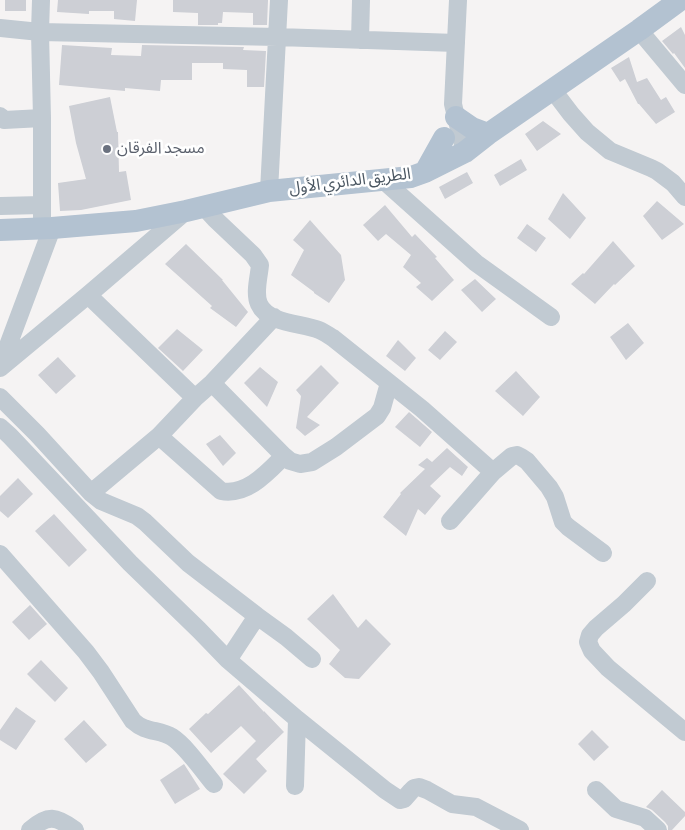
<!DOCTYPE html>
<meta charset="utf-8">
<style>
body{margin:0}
canvas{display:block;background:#f5f3f3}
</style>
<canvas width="685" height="830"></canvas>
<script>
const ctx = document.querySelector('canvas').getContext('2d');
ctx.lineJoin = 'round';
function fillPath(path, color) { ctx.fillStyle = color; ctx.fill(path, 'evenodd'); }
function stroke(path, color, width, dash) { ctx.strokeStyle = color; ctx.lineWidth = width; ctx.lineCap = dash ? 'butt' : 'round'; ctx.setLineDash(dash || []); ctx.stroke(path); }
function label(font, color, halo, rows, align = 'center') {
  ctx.font = font + ' "Sofia Sans Condensed","Noto Sans Arabic",sans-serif'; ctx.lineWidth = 5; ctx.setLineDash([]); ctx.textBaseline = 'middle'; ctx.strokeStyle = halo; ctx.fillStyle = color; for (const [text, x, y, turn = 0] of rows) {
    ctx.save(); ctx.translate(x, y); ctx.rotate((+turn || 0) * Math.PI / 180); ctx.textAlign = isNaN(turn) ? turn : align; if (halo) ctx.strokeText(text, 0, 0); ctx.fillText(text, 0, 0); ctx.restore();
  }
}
const building = new Path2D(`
 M5,0h21v11h-21z
 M58,0h79l-2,21 -21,-2v-8h-25v3l-32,-2z
 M173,0h95l-1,25h-14v-12l-30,-1 -1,11h-4v2h-20v-12l-25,-1z
 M681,27l4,8v33l-11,-15 -1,1 -11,-13z
 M62,45l50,3 -1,7 30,1 1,-11 102,2 -1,3 23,1 -2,36h-17v-17l-24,-1v-6h-31v17h-31l-1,11 -35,-3v3l-66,-6z
 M629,57l8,25 10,-4 14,22 5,-3 9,15 -19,12 -17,-20h-1l-13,-25 -5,3 -9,-14z
 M110,97l7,35h1l1,40 7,-1 5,29 -50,10 -21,1 -2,-28 28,-4 -10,-36 -7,-37z
 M543,121l18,13 -24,17 -12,-17z
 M521,159l6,11 -27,16 -6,-11z
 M467,172l6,11 -28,16 -6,-12z
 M563,193l23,25 -16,21 -22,-20z
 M657,201l27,23 -22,16 -19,-24z
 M385,205l27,32 3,-3 22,23 -2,1 19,22 -22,21 -16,-14 5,-4 -18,-16 8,-12 -25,-21 -8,7 -15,-16z
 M310,220l31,35 4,25 -16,23 -15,-10v-1l-23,-17 13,-25 -11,-10z
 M527,224l19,14 -10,14 -19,-14z
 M613,241l22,25 -20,19 -1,-1 -19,20 -24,-20 12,-11 1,1z
 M186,244l37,36h-1l26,32 -12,15 -26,-19 2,-2 -47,-42z
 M475,279l21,20 -14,13 -21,-22z
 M628,323l16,20 -18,17 -16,-23z
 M177,329l26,21 -20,21 -25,-23z
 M445,331l12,11 -17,18 -12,-10z
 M398,340l18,18 -11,13 -19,-15z
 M58,357l18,19 -20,18 -18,-19z
 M321,365l18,18 -32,34 13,8 -15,11 -9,-8 5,-32 -5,-6z
 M260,367l18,15 -11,25 -23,-24z
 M516,371l24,26 -17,19 -28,-25z
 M409,412l23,20 -12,15 -25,-20z
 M220,435l16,18 -13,13 -17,-22z
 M447,448l21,19 -6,9 -12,-9 -20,19 11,10 -16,19 -7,-6 -12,27 -23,-19 18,-23 -1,-1 25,-24 -7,-4 9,-7 5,4z
 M18,478l15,16 -25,24 -8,-7v-15z
 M54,514l33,36 -18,17 -34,-36z
 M333,594l25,34 8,-9 25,25 -32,35 -14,-1 -16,-14 11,-14 -33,-31z
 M30,605l17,19 -18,16 -17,-18z
 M41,660l27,28 -13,14 -28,-28z
 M239,685l25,27v-1l20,21 -28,27 11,12 -23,23 -21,-20 33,-33 -15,-15 -30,27 -22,-24 17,-16 2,1z
 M16,707l20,14 -20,29 -16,-10v-10z
 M84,720l23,25 -21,18 -22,-24z
 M592,730l17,17 -15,14 -16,-17z
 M184,764l16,25 -25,15 -15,-24z
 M662,790l23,22v4l-13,14h-4v-4l-3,-4 -13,-12 -6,-3z`);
const minor = new Path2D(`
 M41,0l-1,32 2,86v110
 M458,0l-5,104 3,13 9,35
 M0,28l40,4 238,5 178,6
 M639,30l46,55
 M360,40l1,-40
 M552,89l19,25 16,18 23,19 41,17 6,3 16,12 12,14
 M0,116l4,4 38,-2
 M382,179l94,84 75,54
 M269,191l10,-191
 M0,206l42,-1
 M204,207l11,12 38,36 7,10c-1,12 -6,28 -1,39 9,20 43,19 60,26 5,2 9,5 14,8l89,71 71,63 -43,49
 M88,295l107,103
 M0,367l52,-139
 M0,368l88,-73 97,-83
 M212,383l72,73 6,5 10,3 12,-2 24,-15 41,-31 5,-8 7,-25
 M0,397l37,37 54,59 10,8 36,15 8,6 43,41 69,53 29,21 26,22
 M0,427l10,9 120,127 69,67 29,30 69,59 -2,67
 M159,436l62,55c26,5 46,-18 63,-35
 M493,472l19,-16 5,-1 4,2 6,4 22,26 6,10 8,25 5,5 35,26
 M91,493l68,-57 36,-38 17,-15 62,-66
 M0,554l86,98 15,20 32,49c13,12 26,8 39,16 14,9 31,34 42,47
 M647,581l-23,23 -28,24 -6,7 -2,7 4,9 16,17 77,64
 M228,660l29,-44
 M297,719l88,71 15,10 4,-1 7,-8 3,-3 5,-1 8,3 25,14 24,3 44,23
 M596,790l20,19 29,9 13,12
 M30,830c18,-16 26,-14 45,0`);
const major = new Path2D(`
 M456,117l16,11 16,6
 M425,172l19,-34
 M0,230l52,-2 84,-7 50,-10 83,-20 142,-14 14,-5 40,-20 23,-18 151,-104 41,-30`);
const markers = [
 [107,149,5,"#6b7280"]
];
const worshipNames = [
 ["مسجد الفرقان",117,149]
];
const streetNames = [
 ["الطريق الدائري الأول",350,182,-7]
];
fillPath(building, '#cdcfd5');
stroke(minor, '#c1cad2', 18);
stroke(major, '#b3c2d1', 22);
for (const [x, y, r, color] of markers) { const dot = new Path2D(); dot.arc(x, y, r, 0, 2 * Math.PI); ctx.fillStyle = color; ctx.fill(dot); stroke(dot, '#fff', 2); }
label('16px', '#5b616d', '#fff', worshipNames, 'left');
label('16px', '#4a5661', '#fff', streetNames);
</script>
